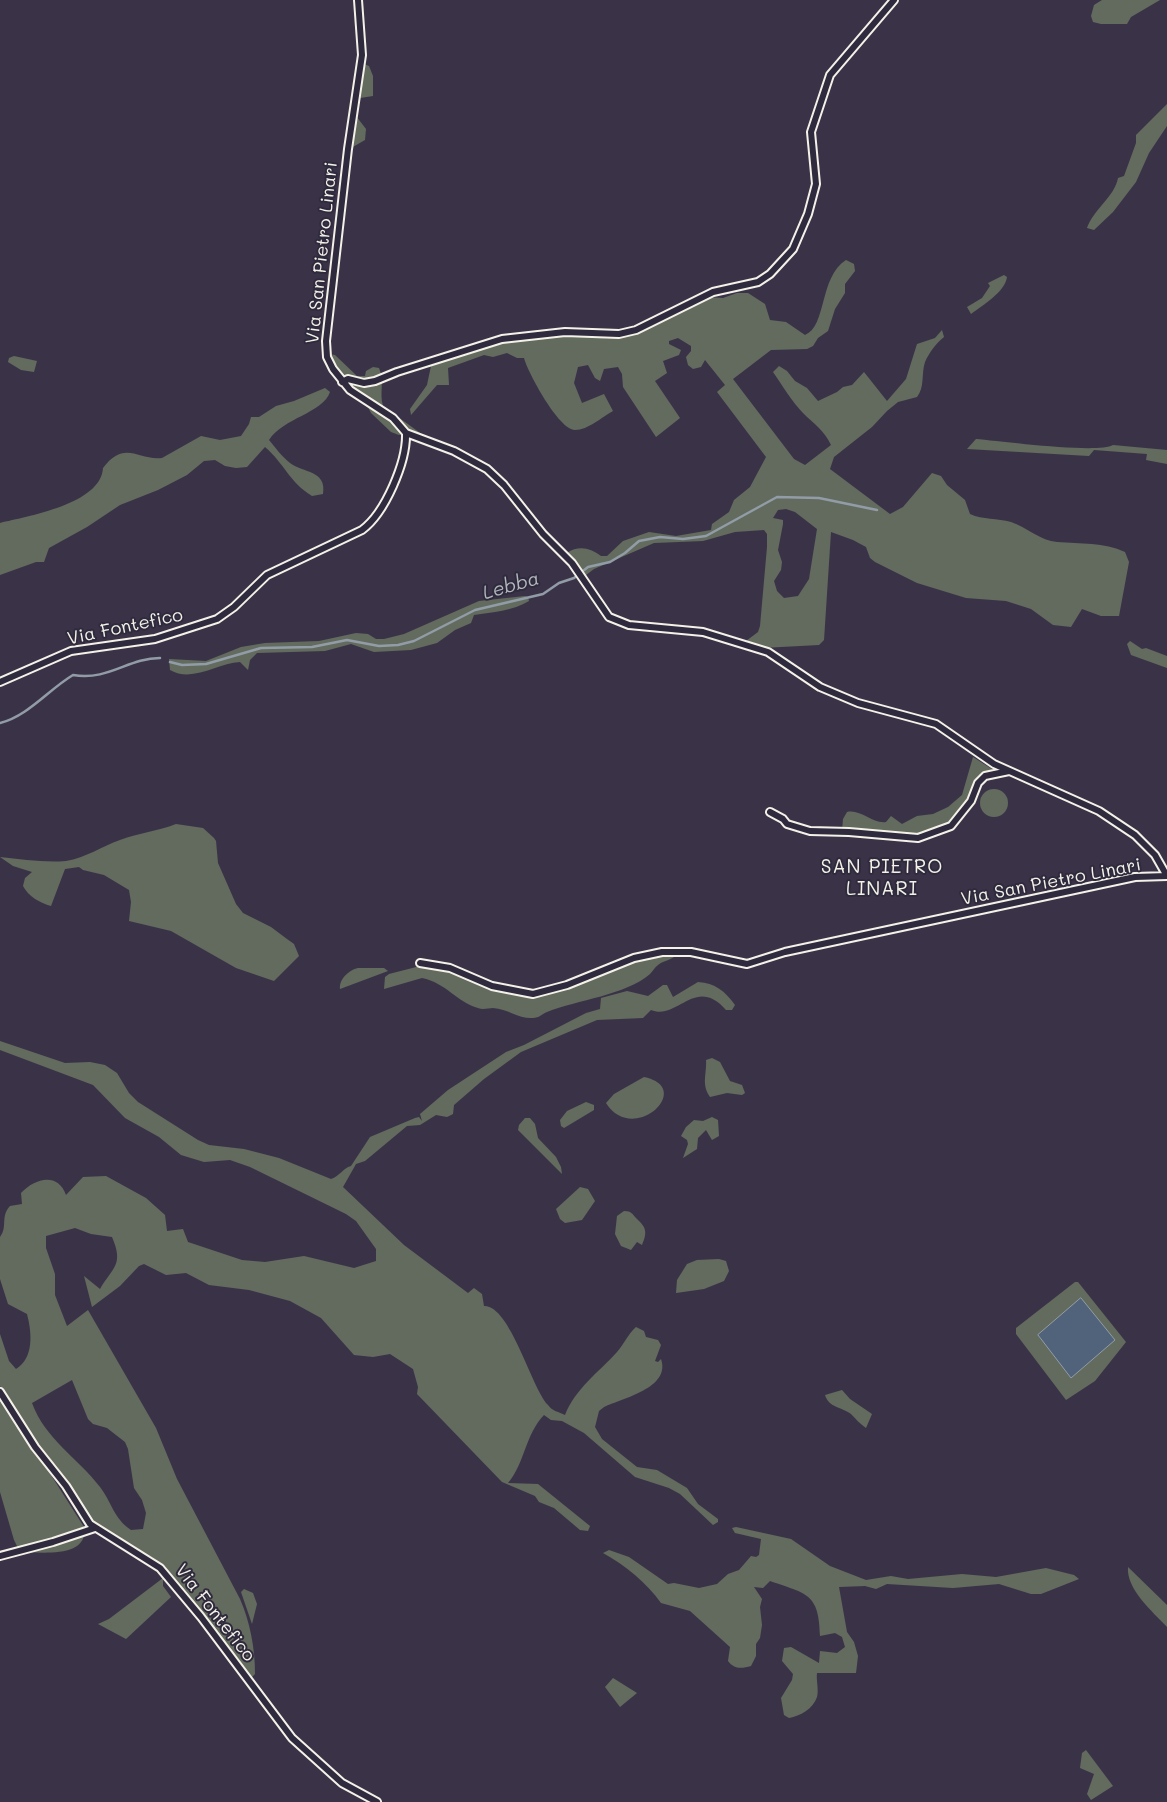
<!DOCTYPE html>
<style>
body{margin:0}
canvas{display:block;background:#3a3348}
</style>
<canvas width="1167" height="1802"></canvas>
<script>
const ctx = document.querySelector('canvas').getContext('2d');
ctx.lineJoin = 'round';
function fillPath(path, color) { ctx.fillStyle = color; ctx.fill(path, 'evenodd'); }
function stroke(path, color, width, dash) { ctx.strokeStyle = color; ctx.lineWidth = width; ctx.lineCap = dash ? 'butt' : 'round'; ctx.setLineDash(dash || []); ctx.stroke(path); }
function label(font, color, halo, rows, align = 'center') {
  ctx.font = font + ' Mali,sans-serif'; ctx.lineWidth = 4; ctx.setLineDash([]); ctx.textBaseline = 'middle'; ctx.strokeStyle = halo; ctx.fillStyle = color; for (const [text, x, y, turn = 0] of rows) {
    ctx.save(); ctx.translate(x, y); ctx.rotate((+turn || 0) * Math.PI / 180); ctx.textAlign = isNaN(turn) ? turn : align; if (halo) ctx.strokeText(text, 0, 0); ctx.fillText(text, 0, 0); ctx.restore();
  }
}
const green = new Path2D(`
 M1102,0h58l-29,17 -4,7h-26l-8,-2 -2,-6 3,-11z
 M364,64l5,2 4,10v20l-13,2z
 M1167,104v22l-18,27 -13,29 -23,30 -19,18 -7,-2c6,-18 28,-32 31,-50l6,-2 12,-33v-8z
 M356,116l10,13 -1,11 -14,8z
 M846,260l8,4 1,7 -10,13v9l-10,16 -7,22 -10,7 -5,8 -6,3 -36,1 -38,29 61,80 11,6 26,-20c-7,-15 -17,-21 -28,-32 -11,-11 -21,-28 -30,-41l6,-6 8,5 8,10 12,7 11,13 19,-9 6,-5 9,-2 12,-13 23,29 19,-22 11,-35 18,-6 7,-8 2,7c-8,6 -15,16 -19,25 -4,12 0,25 -8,35l-19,5 -11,9 -15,16 -38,30 -4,12 60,45 13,-7 29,-34 9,3 6,9 18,15 5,14c13,6 27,4 41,8 15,5 30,19 46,20 23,2 47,0 68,10l4,10 -10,54h-18l-19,-7 -11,18 -18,-2 -22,-16 -25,-8 -40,-3 -49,-15 -42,-21 -5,-4 -4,-11 -13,-7 -22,-8 -7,108 -5,5 -57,3 -16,-7 12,-9 2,-6 7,-79v-13l-3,-4 -29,2 -32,9 -49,2 -60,26 -8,6 -1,5 -8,-16 -10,-11c12,-8 23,-5 34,3h6l16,-15 26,-9 27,4 35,-6 1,-6 17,-12 5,-12 16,-13 16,-30 -49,-65 8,-7 -20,-25 -4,7 -8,2 -5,-4 -2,-8 5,-6v-5l-13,-8 -9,3v3l12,6 -2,5 -16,6 4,12 -12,8 25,37 -24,19 -33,-50 -1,-13 -4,-7 -14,2 -4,12 -5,-3 -7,-13 -10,2 -4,16 8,20 22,-9 9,17c-11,6 -25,19 -38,19 -16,0 -47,-57 -51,-72h-7l-10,-5 -14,4 -9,-2 -36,13 1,17h-12l-26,30 -1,-6 17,-24 4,-19 5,-4c44,-14 81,-25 128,-26 22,0 44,5 65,0l76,-39 18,1 14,-5h11l17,11 5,16 16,2 19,13c22,-9 14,-58 41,-75zM786,509l9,3 22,17 -8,50 -11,17 -14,2 -7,-7 -3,-10 7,-11 1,-8 -4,-12 5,-26v-4l-10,-2 5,-8z
 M1004,275l3,2c-2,15 -24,28 -36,37l-4,-7 15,-9 8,-12 -2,-3z
 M329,354l6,1 22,21h8l1,-5 7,-4 6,1c6,14 0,24 4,38l44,32 -20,-5 -8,2 -8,-3 -20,-19 -5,-10 -22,-20z
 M14,356l23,5 -3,11 -13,-2 -13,-8 1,-4z
 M325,388l5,4c-7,21 -47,26 -61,48 6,7 13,17 21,23 13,10 37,7 33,31l-11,2c-23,-14 -28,-33 -47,-49l-18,20 -11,1 -11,-2 -10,-6 -11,1 -17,14 -29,15 -38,15 -33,22 -38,21 -5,14h-8l-36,13v-52c28,-7 101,-19 103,-55 22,-29 35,-7 59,-10l39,-22 19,4 21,-4 8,-12 2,-7h8l17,-11 18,-5z
 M976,439c24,2 122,15 137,6l54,5v14l-21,-4 1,-6 -53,-4 -5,6 -122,-7z
 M525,596l3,1 1,4c-16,10 -37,11 -55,14l-3,8 -16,7 -18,13 -26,7 -37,2 -23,-8 -26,7 -68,2 -7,7 -2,10 -8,-8c-23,1 -47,21 -70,8l-1,-11 37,2 35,-14 24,-4 54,-2 37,-8 12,1 8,5h8l20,-5 75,-33z
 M1130,641l12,8 4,-1 21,8v12l-36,-13 -4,-11z
 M973,757l22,14c-23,9 -19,21 -33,40 -24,35 -82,21 -120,20l1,-12 4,-7c14,-3 25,12 39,10l5,-6 11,8 15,-8 16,-2 15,-7 14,-12z
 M980 803a14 14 0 1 1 28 0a14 14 0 1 1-28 0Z
 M176,824l27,4 11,10 2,3 2,22 18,41 7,9 28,14 16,12 7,5 5,12 -25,25 -38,-13 -65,-37 -42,-10 2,-19 -2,-12 -25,-15 -21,-5 -4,-3 -14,2 -14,37c-11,-3 -23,-10 -28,-20l2,-8 7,-6 -19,-6 -13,-9c22,2 44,6 66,4 20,-3 36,-15 54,-21 19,-7 38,-9 56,-16z
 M663,952l14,2c-4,6 -13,6 -19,11 -4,3 -5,6 -8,9 -24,21 -73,26 -103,38 -5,2 -8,6 -14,6 -14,1 -25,-9 -40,-10 -5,0 -10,2 -15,0 -21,-6 -32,-25 -56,-30l-38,11 1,-12 4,-3 35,-9 23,4 27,13 59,12 101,-36z
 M358,968h26l4,3 -48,18c-1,-10 9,-19 18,-21z
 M698,982c17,1 27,9 37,23l-3,5h-6c-31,-35 -48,11 -75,0l-8,8 -46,2 -76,32 -37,27 -30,26 -1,9 -6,3 -11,-2 -16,10 -13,1 -42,35 -9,3 -13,23 61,58 64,48 6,-5 8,6 2,12c26,-1 47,81 64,99 4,6 11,7 17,10 10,-26 34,-43 52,-63 7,-8 11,-18 19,-25l8,4 2,6 12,3 3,5 -6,16 3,1 3,-3c10,29 -38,39 -57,48l-5,4 -4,16 7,12 35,28 20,3 30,18 11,16 20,15v3l-5,3 -33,-31 -11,-6 -34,-11 -51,-44 -22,-12 -11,-1 -7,-5c-19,20 -19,48 -36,68l30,1 52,42 -2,5 -8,-1 -26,-22 -15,-6 -4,-6 -33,-14 -85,-88 1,-7 -5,-18 -23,-15 -17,3 -19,-2 -33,-37 -31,-17 -41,-11 -40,-5 -23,-12 -20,2 -22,-11 -5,2 -19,20 -28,21 -8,-31 16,13c13,-22 24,-24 12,-52l-21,-3 -16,-6 -29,8v12l9,26v21l12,31 21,-16 68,118 21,51 63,120c10,23 15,49 15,75l-5,5 -83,-109 -14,-12 -61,-35 -59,-82 -33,-55v-52l9,27 7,8c18,-11 16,-36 11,-55l-19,-10 -8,-25v-42c8,-10 0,-20 10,-31l12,-2 -1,-11c14,-15 37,-21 45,2l17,-18 23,-1 40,22 19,17 2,16 16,-2 5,13 54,18 23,2 39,-6 50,12 22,-7v-12l-20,-28 -10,-7 -96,-47 -20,-7 -26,2 -23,-7 -22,-18 -34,-19 -32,-33 -93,-35v-9l65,22 25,-1 15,3 12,8 12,20 9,9 60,38 11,5 35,4 35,9 52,21c9,-3 12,-11 20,-13l19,-29 45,-19 4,-1 3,4 -2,-7 28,-24 58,-38 18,-7 62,-32 14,-4 1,-11 26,-7 21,5 15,-11h4l6,12zM72,1380l16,39 5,5 14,4 18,14 3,7 6,39 8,12 4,13 -3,16 -12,1c-17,-11 -20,-29 -31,-43 -22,-29 -55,-48 -68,-84z
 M712,1058l8,4 10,19 12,4 3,8 -3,2 -15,-2 -17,4c-9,-13 -3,-23 -4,-37z
 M644,1077c52,11 -11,69 -38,26l8,-9z
 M586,1102l8,3v5l-30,18 -3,-2 -1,-6 7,-9z
 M712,1117l6,3 1,16 -7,4 -6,-10 -8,8 -1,11 -14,9 5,-14 -1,-4 -6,-4 5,-9 8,-7 9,1z
 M525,1118h5l5,6 3,14 18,19 5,10 1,7 -44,-44 1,-5z
 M580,1187l8,2 7,12 -13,19 -17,3 -5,-4 -4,-10z
 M624,1211c8,0 8,3 13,8 10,9 10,14 5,26l-5,-3 -6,8 -10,-4 -6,-12 2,-18z
 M719,1259l7,2 3,10 -5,10 -20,8 -28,4 1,-13 10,-16 10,-4z
 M1075,1282h3l48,60 -31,39 -29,19 -50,-66v-6z
 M842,1390l8,9 22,15 -6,14c-6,-4 -10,-9 -15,-14 -9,-7 -22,-6 -26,-19z
 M2,1398l82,129c5,32 -44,25 -64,25l-6,-12 -14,-48v-91z
 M736,1527l55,12 39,27 36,14 25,-4 17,3 54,-5 34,3 50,-9 28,7 5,4 -38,15h-10l-32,-10 -46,4 -66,-4 -11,5 -11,-3 -26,1 8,45 7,10 4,14 -2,17h-39c-1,7 2,17 0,24 -4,12 -17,19 -28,21l-5,-3 -3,-17 11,-18 1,-6 -11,-13 2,-13 7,-1 28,16 1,-12 17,2 8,-6 -3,-10 -7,-4 -15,3c-1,-43 -13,-42 -50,-55l-7,7 -9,-1 8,12 -2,8 2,18 -2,13 -4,6v12l-5,10c-10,3 -17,3 -23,-5l2,-14 -40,-36 -29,-8c-15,-21 -35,-37 -58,-50l6,-3 20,7 39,27 6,-1 25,5 18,-4 11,-10 11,-4 12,-14 5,1 3,-2 2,-16 -26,-6 -3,-5z
 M1128,1567l39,38v22c-14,-15 -41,-38 -39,-60z
 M163,1578v8l8,11 -45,42 -28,-15 11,-5z
 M244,1589l9,4 4,11 -5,20 -11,-32z
 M613,1678l24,15 -17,14 -15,-20z
 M1086,1750l27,36 -22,14 -4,-6 7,-20 -14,-6 2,-15z`);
const water = new Path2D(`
 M1081,1298l34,42 -44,38 -33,-43z`);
const stream = new Path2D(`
 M170,662l12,3 24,-1 55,-16 51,-1 35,-7 32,6 19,-1 16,-4 61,-31 68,-16 16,-11 15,-5 14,-11 22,-5 15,-9 14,-12 21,-4 23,2 23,-3 71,-39 42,1 58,12
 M0,723c28,-7 48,-33 73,-48 36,6 55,-17 87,-17`);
const street = new Path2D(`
 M358,0l4,55 -14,94 -22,192 1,16 6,12 17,21 43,28 13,15 48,18 33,18 17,16 39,49 29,29 37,54 20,8 74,7 65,20 52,35 38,16 78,21 58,40 105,47 36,24 20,20 12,21
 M342,382l6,-3 16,4 11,-2 22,-9 105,-33 63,-7 54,2 17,-4 77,-38 45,-10 12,-8 23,-25 15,-35 8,-30 -5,-52 19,-57 64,-75
 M0,682l71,-31 84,-12 62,-20 17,-12 33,-32 95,-45c23,-17 45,-68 44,-97
 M770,812l13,7 4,5 23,7 39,1 69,6 33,-12 20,-25 7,-18 7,-7 24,-5
 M420,963l30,5 42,18 41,8 34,-9 67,-27 28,-6h29l56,12 38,-12 350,-75 32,-1
 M0,1392l35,55 31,39 24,38 70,44 41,49 91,121 50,45 35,19
 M0,1556l53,-14 42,-14`);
const streetNames = [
 ["Via San Pietro Linari",322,253,-84],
 ["Via Fontefico",125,627,-12],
 ["Via San Pietro Linari",1051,882,-11],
 ["Via Fontefico",215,1613,52]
];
const waterNames = [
 ["Lebba",511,586,-16]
];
const neighbourhoodNames = [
 ["SAN PIETRO",882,867],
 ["LINARI",882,889]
];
fillPath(green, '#626b5e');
fillPath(water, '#50637b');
stroke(water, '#929ca7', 1);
stroke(stream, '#929ca7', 2.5);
stroke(street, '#f4f1e8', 10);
stroke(street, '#2f2a3d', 6);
label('18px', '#f4f1e8', '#2f2a3d', streetNames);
label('italic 19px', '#b2b8bc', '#2f2a3d', waterNames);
ctx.letterSpacing = '1px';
label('19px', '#f4f1e8', '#2f2a3d', neighbourhoodNames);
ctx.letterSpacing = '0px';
</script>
